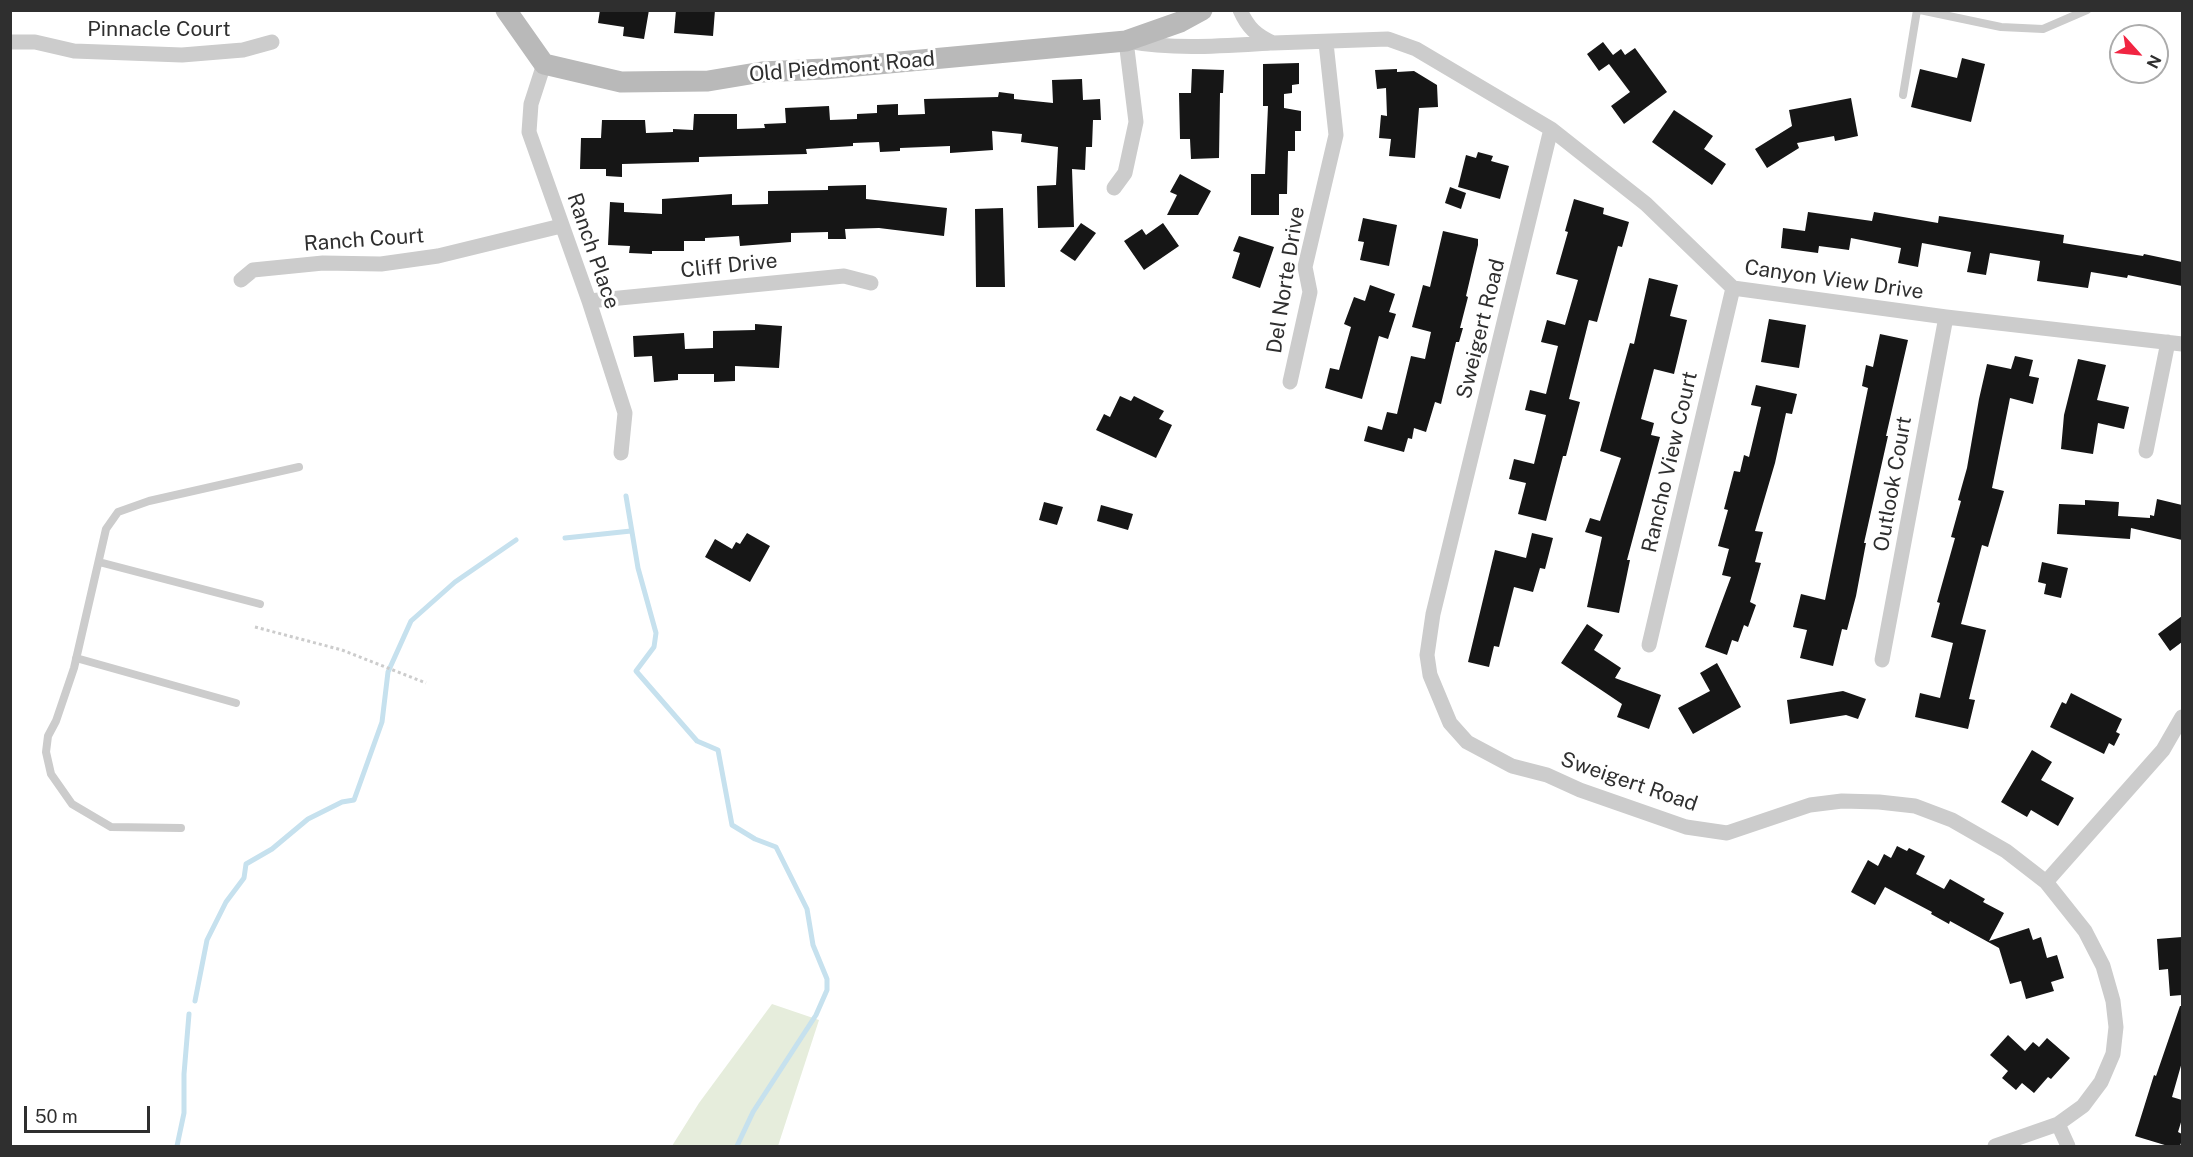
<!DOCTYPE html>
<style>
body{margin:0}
#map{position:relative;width:2193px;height:1157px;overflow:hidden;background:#fff;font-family:"Public Sans",sans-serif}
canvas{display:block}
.frame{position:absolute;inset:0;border:12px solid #2f2f2f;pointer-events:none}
.north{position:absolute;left:2109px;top:24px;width:60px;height:60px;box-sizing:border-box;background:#fff;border:2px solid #acacac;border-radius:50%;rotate:117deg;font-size:16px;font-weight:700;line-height:24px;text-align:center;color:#2f2f2f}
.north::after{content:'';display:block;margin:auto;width:21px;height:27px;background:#f12542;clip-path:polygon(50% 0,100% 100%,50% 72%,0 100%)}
.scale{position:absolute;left:24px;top:1106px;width:126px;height:27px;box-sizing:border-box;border:3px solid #2f2f2f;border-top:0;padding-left:8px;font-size:18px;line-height:21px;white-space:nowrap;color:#2f2f2f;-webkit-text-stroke:4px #fff;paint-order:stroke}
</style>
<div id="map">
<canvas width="2193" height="1157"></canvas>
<div class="frame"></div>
<div class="north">N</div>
<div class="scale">50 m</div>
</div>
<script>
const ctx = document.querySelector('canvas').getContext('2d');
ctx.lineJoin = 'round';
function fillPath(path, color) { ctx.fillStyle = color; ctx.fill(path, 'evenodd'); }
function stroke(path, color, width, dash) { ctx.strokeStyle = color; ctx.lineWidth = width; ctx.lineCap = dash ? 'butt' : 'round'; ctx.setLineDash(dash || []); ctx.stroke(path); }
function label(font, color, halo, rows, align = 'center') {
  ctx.font = font + ' "Public Sans",sans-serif'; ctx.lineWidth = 6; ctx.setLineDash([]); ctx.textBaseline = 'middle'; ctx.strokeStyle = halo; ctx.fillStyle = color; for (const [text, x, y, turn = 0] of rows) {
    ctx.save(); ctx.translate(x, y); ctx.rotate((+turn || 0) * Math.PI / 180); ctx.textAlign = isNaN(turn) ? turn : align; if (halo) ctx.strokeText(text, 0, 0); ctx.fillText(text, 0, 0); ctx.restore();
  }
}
const green = new Path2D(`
 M772,1004l47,16 -41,126h-106l27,-43z`);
const stream = new Path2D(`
 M626,496l12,72 18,65 -2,14 -18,24 61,70 21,9 14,75 23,14 21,8 31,62 6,36 14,34v11l-11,25 -63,97 -16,34
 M565,538l66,-7
 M195,1001l12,-61 19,-38 18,-24 2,-14 26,-15 36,-30 34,-17 12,-2 28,-78 6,-50 23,-51 44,-39 61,-42
 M177,1146l7,-33v-39l5,-60`);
const building = new Path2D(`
 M600,10h49l-5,29 -21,-3 1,-9 -26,-4z
 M676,10h39l-2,26 -39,-3z
 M1603,42l10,13 8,-6 4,6 10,-7 32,44 -43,32 -13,-18 19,-14 -21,-28 -10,7 -12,-17z
 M1962,58l23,6 -14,58 -60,-15 9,-38 37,9z
 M1299,63v21l-7,1v8l-8,1v14l17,3v20h-6v20h-7l-1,43h-8v21h-28v-41h14l3,-68h-5v-42z
 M1192,69l32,1 -1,23h-3l-1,65 -28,1 -1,-20h-10l-1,-46h12z
 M1397,69v3l17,-1 23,14 1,22 -19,1 -4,50 -26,-2 2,-17 -12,-1 2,-23 6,1 -1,-28 -9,1 -2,-19z
 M1082,79l1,21 17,-1 1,21h-8l-1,27h-6l-1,23 -13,-1 2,58 -36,1 -1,-42 19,-1 2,-38 -37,-5 1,-8 -30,-3 1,19 -43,3v-7l-50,2v3l-20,1 -1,-10 -26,1v3l-47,3 1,5 -108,3v5l-77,2v13l-16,-1v-7h-26l1,-31h20l1,-18h43l1,13 27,-1v-3l20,1 1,-16h43v15l28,-1 -1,-4 22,-1 -1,-15 44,-2 1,14 27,-1v-5l20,-1v-8l21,-1v11l27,-1 -1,-15 74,-2 1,-5 15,2v5l39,4 -1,-23z
 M1851,98l7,38 -23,5 -1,-5 -37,7 2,5 -32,20 -12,-19 37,-23 -3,-16z
 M1674,110l39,26 -9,13 22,15 -14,21 -60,-43z
 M1478,152l15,4 -2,5 18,5 -9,33 -42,-12 8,-32 10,3z
 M1180,174l31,17 -13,24h-31l10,-20 -7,-3z
 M866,185v14l81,9 -3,28 -65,-8 -34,1 1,10h-18v-7l-37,1v9l-51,4 -1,-10 -34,2v3h-21v10h-32v3l-23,-1 1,-7 -22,-1 2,-43 14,1v9l38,2v-15l70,-5v11l36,-1v-13l60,-1v-4z
 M1450,187l16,6 -5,16 -16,-6z
 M1574,199l30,9 -1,6 26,8 -7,25 -4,-1 -21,76 -8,-2 -20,79 11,3 -14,54h-3l-17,65 -28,-7 8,-31 -17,-4 5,-20 20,5 12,-49 -21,-5 5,-20 16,4 12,-48 -17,-4 6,-22 18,5 13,-45 -22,-6 12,-42 -3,-1z
 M1003,208l2,79h-29l-1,-78z
 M1808,212l64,9 2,-9 64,11 1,-7 125,19 -1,8 80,13 1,-2 38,8v24l-54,-11 -1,3 -36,-6 -3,16 -51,-7 3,-20 -50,-8 -4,22 -19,-3 4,-20 -49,-9 -4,24 -20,-4 3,-15 -50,-10 -2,12 -30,-4 -1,7 -37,-5 2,-20 22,3z
 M1363,218l34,7 -8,41 -29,-6 4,-18 -6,-1z
 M1081,223l15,10 -21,28 -15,-10z
 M1163,223l16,23 -35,24 -20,-29 18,-12 4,6z
 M1443,231l35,8v6l-12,51 2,1 -8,31h3l-4,14h-3l-15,62 -6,-2 -9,30 -12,-4 -2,11 -4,-1 -4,14 -40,-11 4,-15 14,4 5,-18 10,2 14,-58 14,3 6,-27 -19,-5 11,-42 7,2z
 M1239,236l35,11 -14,41 -28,-10 8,-25 -7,-2z
 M1649,278l29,7 -8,31 17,4 -13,54 -20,-5 -13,50 13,4 -3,12 9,2 -33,123h3l-11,53 -32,-6 15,-70 -17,-5 5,-14 10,3 21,-63 -21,-7 30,-108 4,1z
 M1370,285l25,9 -6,18 7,2 -8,25 -9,-3 -17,63 -37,-11 5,-20 9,2 12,-43 -7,-3 10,-27 11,4z
 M1769,319l37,6 -7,43 -38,-6z
 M755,324l27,2 -3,42 -44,-2v15l-21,1v-8h-36v6l-24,2 -2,-26 -18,1 -1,-21 51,-3 1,16 28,-1v-17l42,-1z
 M1880,334l28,6 -22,96h2l-24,107h2l-10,53 -9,34 -5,-1 -9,37 -33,-8 7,-28 -14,-3 8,-33 24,6 43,-212 -6,-2 4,-21 7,2z
 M2015,356l18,4 -4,16 10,2 -6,26 -23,-6 -18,90 12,3 -16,56 -6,-2 -21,79 25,6 -17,69 6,1 -7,29 -53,-12 5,-24 20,5 13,-55 -22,-6 9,-34 -3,-1 18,-64 -4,-1 10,-36 -3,-1 9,-32 12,-69 8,-35 24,5z
 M2078,359l28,6 -9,35 32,7 -5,22 -26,-6 -5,31 -32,-5 3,-34z
 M1756,385l41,9 -5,20 -6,-1 -11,50 -20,68 8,1 -8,30 6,1 -11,39 6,3 -8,22 -4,-2 -6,17 -6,-2 -5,15 -22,-8 26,-70 -9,-2 7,-26 -11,-3 10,-36 -4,-1 10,-38 6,1 4,-17 5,2 12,-50 -10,-2z
 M1120,396l11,5 3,-5 30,15 -5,8 13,6 -16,33 -60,-28 8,-16 6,3z
 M2157,499l25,6v35l-51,-12 -1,11 -73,-5 2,-30 26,1v-5l34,2 -1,14 32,2v-3l4,1z
 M1044,502l19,5 -6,18 -18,-5z
 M1101,505l32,9 -5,16 -31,-9z
 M747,533l23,13 -20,36 -45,-25 10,-18 17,10 4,-7 4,2z
 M1532,533l21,5 -8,31 -5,-1 -7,24 -19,-5 -15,60 -5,-1 -5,21 -21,-5 27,-112 31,8z
 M2042,562l26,6 -7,30 -17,-4 2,-10 -8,-2z
 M2182,616v26l-12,9 -12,-17z
 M1587,624l16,11 -9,15 27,18 -6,10 46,17 -12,34 -32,-12 5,-13 -61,-41z
 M1717,663l24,44 -48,27 -15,-26 32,-17 -10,-18z
 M1843,691l23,8 -8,20 -12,-4 -56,9 -3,-24z
 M2071,693l51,26 -6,13 4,2 -6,12 -5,-3 -5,11 -54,-27 12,-25 4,2z
 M2032,750l20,12 -11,18 33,18 -16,28 -27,-16 -4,7 -26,-15z
 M1897,846l10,5 2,-3 16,8 -9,18 28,15 6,-10 35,20 -2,3 21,11 -15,28 40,-13 4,12 8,-3 6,21 10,-3 7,23 -13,4 3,9 -28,8 -5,-18 -11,3 -11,-36 -49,-27 -1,3 -18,-10 1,-2 -47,-25 -10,18 -24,-13 17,-32 10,6 6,-12 7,4z
 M2182,937v58l-12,1 -2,-27 -9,1 -2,-31z
 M2180,1006h2v56l-10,35 10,3v19l-4,13 4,2v6l-2,6h-12l-33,-10 19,-61 2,1z
 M2008,1035l17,16 8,-9 6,5 8,-9 23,20 -19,21 -3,-2 -14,16 -12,-10 -6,7 -14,-12 6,-7 -18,-16z`);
const path = new Path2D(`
 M255,627l87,23 84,33`);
const lane = new Path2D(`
 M1920,10l81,17 42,2 44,-19
 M1903,95l14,-85
 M99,562l161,42
 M76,658l160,45
 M181,828l-70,-1 -39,-23 -21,-30 -5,-22 2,-16 8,-15 18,-53 32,-139 12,-17 31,-11 150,-34`);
const street = new Path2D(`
 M1240,10c8,18 16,25 33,33l115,-4 28,10 135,80 95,75 87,84 213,29 236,27
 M10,42h25l39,9 108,4 61,-5 29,-8
 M544,64l-13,40 -2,28 60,169 36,112 -4,40
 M1551,129l-118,485 -6,41 3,20 20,48 17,19 45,24 35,9 33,15 106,37 41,6 83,-28 32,-4 37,1 36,4 37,14 54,31 40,31 39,49 18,35 10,35 3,26 -3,27 -12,28 -18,24 -25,18 -63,22
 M1114,188l11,-15 11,-51 -10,-81c48,9 95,5 144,2
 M241,280l12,-10 70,-7 58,1 57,-8 123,-30
 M589,301l255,-25 27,7
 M1290,382l20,-90 -5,-25 31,-132 -10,-92
 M2146,451l22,-109
 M1649,645l84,-357
 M1882,660l64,-343
 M2046,882l117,-132 19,-33
 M2058,1124l10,22`);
const secondary = new Path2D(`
 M506,10l38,54 77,18 87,-1 54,-9 62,-3 302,-28 54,-19 22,-12`);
const streetNames = [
 ["Pinnacle Court",159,30],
 ["Old Piedmont Road",842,67,-5],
 ["Ranch Court",364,240,-4],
 ["Ranch Place",593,251,71],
 ["Cliff Drive",729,266,-6],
 ["Del Norte Drive",1286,280,-81],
 ["Canyon View Drive",1834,280,8],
 ["Sweigert Road",1481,329,-76],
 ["Rancho View Court",1670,462,-77],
 ["Outlook Court",1893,484,-80],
 ["Sweigert Road",1629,782,19]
];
fillPath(green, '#e6eddc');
stroke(stream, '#c6e1ee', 5);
fillPath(building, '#161616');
stroke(path, '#ccc', 3, [3, 3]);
stroke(lane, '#ccc', 8);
stroke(street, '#ccc', 15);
stroke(secondary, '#b9b9b9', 21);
label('21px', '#2f2f2f', '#fff', streetNames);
</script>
